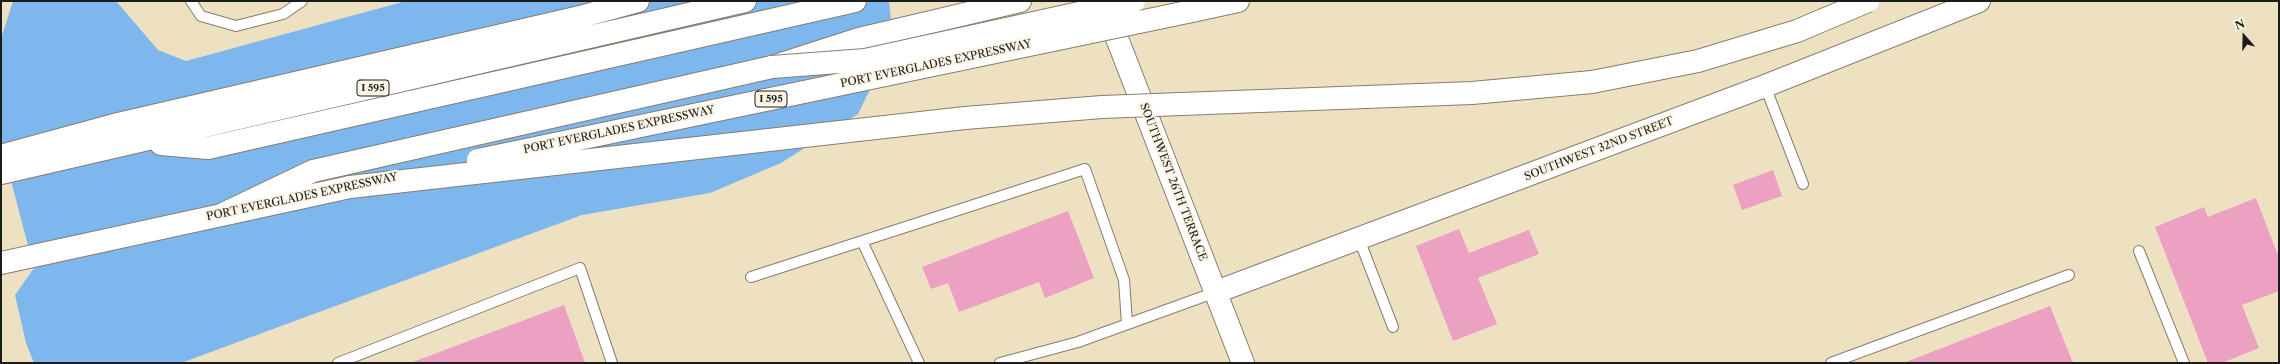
<!DOCTYPE html>
<style>
body{margin:0}
#map{position:relative;width:2280px;height:364px;overflow:hidden;background:#eee1c1;font-family:"Libre Caslon Text",serif}
canvas{display:block}
.frame{position:absolute;inset:0;border:2px solid #1c1c1c;pointer-events:none}
.north{position:absolute;left:2224px;top:16px;width:40px;height:40px;-webkit-text-stroke:3px #fcf5e5;paint-order:stroke;rotate:340deg;font-size:11px;font-weight:700;line-height:16px;text-align:center;color:#1c1c1c}
.north::after{content:'';display:block;margin:auto;width:14px;height:18px;background:#1c1c1c;clip-path:polygon(50% 0,100% 100%,50% 72%,0 100%)}
</style>
<div id="map">
<canvas width="2280" height="364"></canvas>
<div class="frame"></div>
<div class="north">N</div>
</div>
<script>
const ctx = document.querySelector('canvas').getContext('2d');
ctx.lineJoin = 'round';
function fillPath(path, color) { ctx.fillStyle = color; ctx.fill(path, 'evenodd'); }
function stroke(path, color, width, dash) { ctx.strokeStyle = color; ctx.lineWidth = width; ctx.lineCap = dash ? 'butt' : 'round'; ctx.setLineDash(dash || []); ctx.stroke(path); }
function label(font, color, halo, rows, align = 'center') {
  ctx.font = font + ' "Libre Caslon Text",serif'; ctx.lineWidth = 4; ctx.setLineDash([]); ctx.textBaseline = 'middle'; ctx.strokeStyle = halo; ctx.fillStyle = color; for (const [text, x, y, turn = 0] of rows) {
    ctx.save(); ctx.translate(x, y); ctx.rotate((+turn || 0) * Math.PI / 180); ctx.textAlign = isNaN(turn) ? turn : align; if (halo) ctx.strokeText(text, 0, 0); ctx.fillText(text, 0, 0); ctx.restore();
  }
}
const water = new Path2D(`
 M13,1h103l42,49 28,11 220,-60h483l4,41 -35,72 -77,49 -71,30 -128,22 -401,148h-147l-8,-20 -11,-48 19,-27 -33,-125v-104z`);
const building = new Path2D(`
 M1773,170l9,26 -40,14 -9,-25z
 M2256,198l23,60v33l-37,14 17,43 -37,15h-14l-53,-136 49,-20 4,10z
 M1068,211l26,67 -49,20 -6,-16 -80,30 -11,-29 -17,6 -9,-22z
 M1459,229l10,24 60,-23 10,24 -61,24 19,46 -44,17 -37,-95z
 M564,305l21,58h-172v-1z
 M2050,306l23,57h-167v-1z`);
const service = new Path2D(`
 M191,1l10,15 35,10 47,-12 19,-13
 M1765,86l38,98
 M1359,239l34,88
 M862,241l57,122
 M2139,251l45,112
 M751,277l334,-108 39,111 3,44
 M338,363l242,-95 32,95
 M1000,363l78,-21 138,-50
 M1831,363l238,-88`);
const tertiary = new Path2D(`
 M1106,10l137,353
 M1216,292l549,-206 214,-85`);
const motorway = new Path2D(`
 M1192,11l46,-10
 M161,144l47,4 647,-147
 M1,156l113,-31 466,-108 58,-16
 M1,173l744,-172
 M223,214l90,-43 459,-104 87,-28 161,-38
 M1,263l349,-76`);
const motorwayBridge = new Path2D(`
 M772,67l93,-7 269,-59
 M478,160l714,-149
 M350,187l615,-69 137,-11 370,-14 120,-11 106,-21 99,-30 71,-30`);
const shields = [
 [373,88,32],
 [771,99,32]
];
const shieldNames = [
 ["I 595",373,88],
 ["I 595",771,99]
];
const streetNames = [
 ["PORT EVERGLADES EXPRESSWAY",936,64,-12],
 ["PORT EVERGLADES EXPRESSWAY",619,130,-12],
 ["SOUTHWEST 32ND STREET",1599,149,-21],
 ["SOUTHWEST 26TH TERRACE",1173,182,69],
 ["PORT EVERGLADES EXPRESSWAY",302,197,-12]
];
fillPath(water, '#7db7ee');
fillPath(building, '#eca1c3');
stroke(service, '#857e6e', 12);
stroke(tertiary, '#857e6e', 24);
stroke(motorway, '#857e6e', 24);
stroke(service, '#fff', 10);
stroke(tertiary, '#fff', 22);
stroke(motorway, '#fff', 22);
stroke(motorwayBridge, '#857e6e', 24, []);
stroke(motorwayBridge, '#fff', 22);
for (const [x, y, w] of shields) { const box = new Path2D(); box.roundRect(x - w / 2, y - 8, w, 16, 3); ctx.fillStyle = '#fcf5e5'; ctx.fill(box); stroke(box, '#1c1c1c', 1); }
label('bold 10px', '#1c1c1c', null, shieldNames);
label('11px', '#1c1c1c', '#fcf5e5', streetNames);
</script>
